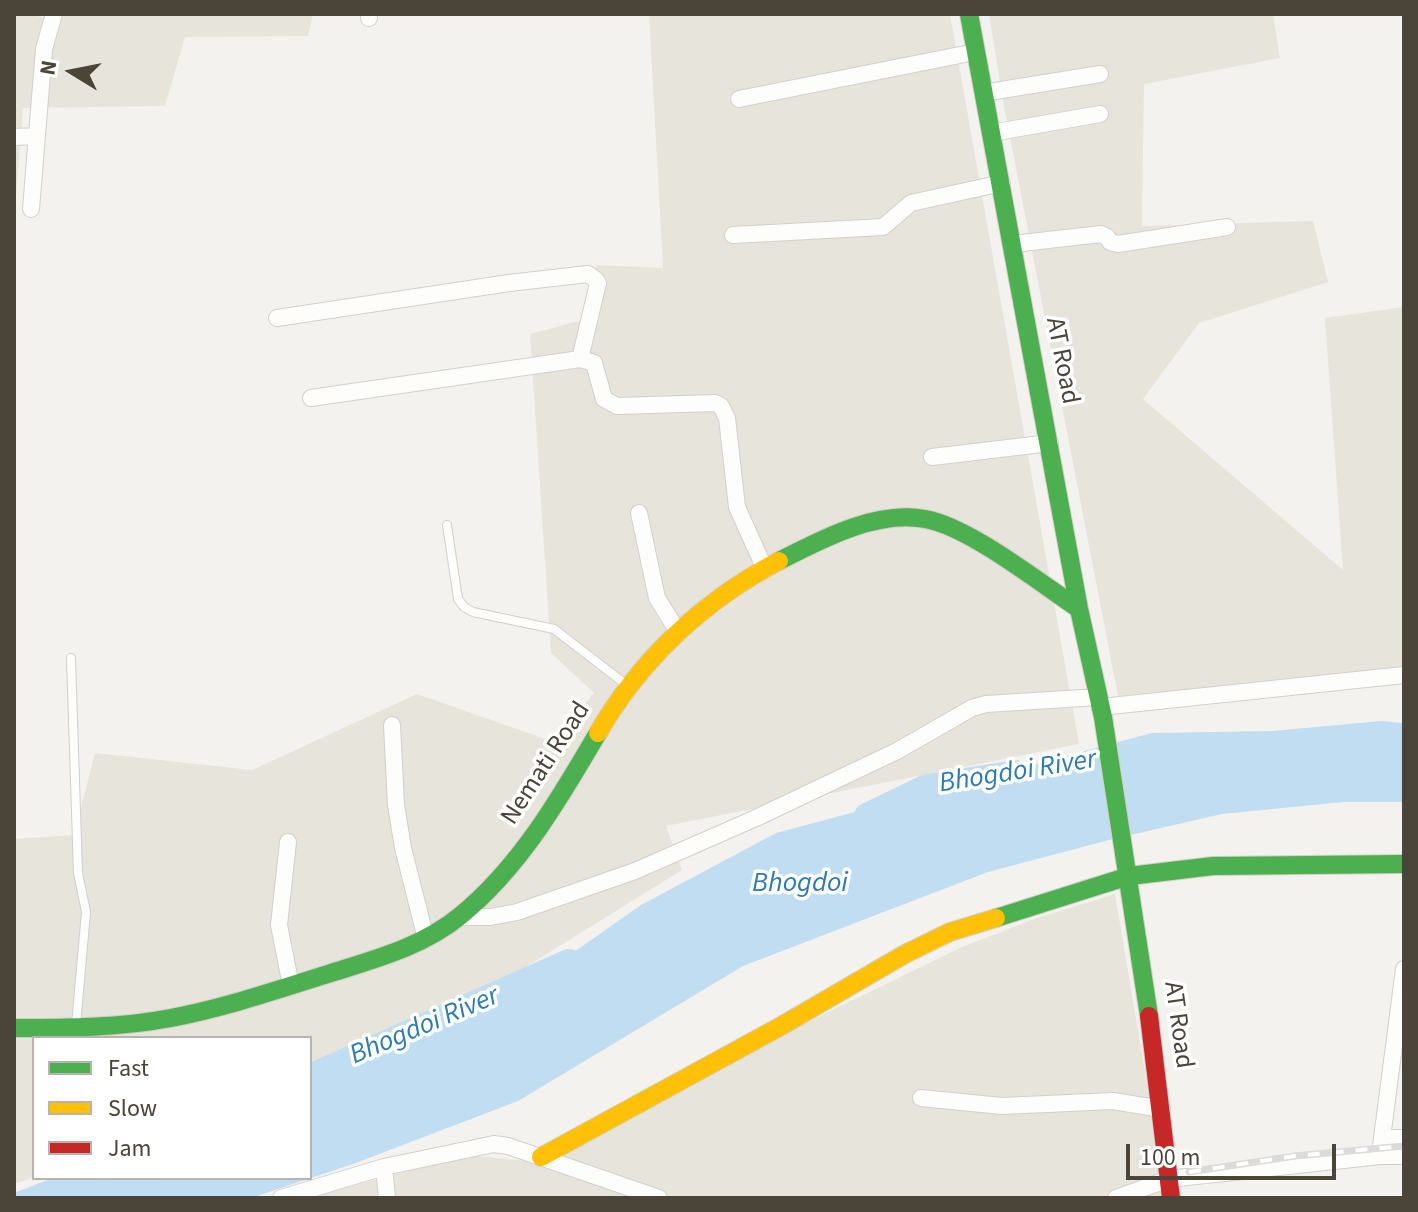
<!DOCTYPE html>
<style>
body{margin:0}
#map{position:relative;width:1418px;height:1212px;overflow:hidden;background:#f4f2ee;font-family:"Source Sans 3",sans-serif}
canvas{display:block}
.frame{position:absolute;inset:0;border:16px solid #4b4439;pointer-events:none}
.legend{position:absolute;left:32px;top:1036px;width:280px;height:144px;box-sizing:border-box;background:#fff;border:2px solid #b7b4b0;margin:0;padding:10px 14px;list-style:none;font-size:24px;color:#4b4439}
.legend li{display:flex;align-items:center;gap:16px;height:40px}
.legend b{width:40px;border:2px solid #b7b4b0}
.north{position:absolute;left:32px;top:32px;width:80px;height:80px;-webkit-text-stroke:6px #fff;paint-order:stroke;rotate:280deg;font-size:22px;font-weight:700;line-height:32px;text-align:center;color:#4b4439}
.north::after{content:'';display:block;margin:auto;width:28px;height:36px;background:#4b4439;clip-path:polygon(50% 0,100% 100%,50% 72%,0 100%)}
.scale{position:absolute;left:1126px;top:1144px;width:210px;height:36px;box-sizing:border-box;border:4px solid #4b4439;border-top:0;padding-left:10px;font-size:24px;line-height:28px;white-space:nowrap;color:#4b4439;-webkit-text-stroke:6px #fff;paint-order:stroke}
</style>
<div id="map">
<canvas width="1418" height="1212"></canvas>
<div class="frame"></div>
<ul class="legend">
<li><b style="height:10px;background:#4caf50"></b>Fast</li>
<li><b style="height:10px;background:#ffc107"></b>Slow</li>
<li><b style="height:10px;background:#c62828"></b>Jam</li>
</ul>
<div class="north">N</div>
<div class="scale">100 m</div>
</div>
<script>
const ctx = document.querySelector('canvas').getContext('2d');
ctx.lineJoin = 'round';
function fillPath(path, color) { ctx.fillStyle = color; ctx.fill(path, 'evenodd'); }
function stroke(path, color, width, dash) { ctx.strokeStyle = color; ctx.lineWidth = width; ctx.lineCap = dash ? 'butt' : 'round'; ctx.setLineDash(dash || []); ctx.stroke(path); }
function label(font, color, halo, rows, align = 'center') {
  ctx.font = font + ' "Source Sans 3",sans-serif'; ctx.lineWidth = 7; ctx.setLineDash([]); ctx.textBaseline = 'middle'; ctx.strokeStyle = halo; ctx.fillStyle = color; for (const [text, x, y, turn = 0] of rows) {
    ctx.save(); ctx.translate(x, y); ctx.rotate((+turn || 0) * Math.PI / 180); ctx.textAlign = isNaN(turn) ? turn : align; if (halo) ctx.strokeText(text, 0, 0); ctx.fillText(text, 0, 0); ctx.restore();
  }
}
const residential = new Path2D(`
 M14,14l31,3 1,-3h267l-5,22 -123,1 -20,69 -142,2 -9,113z
 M649,14h301l129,730 -413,82 16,44 -219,136 -153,63v-31h-276v139l-20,7v-345l60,-4 21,-82 157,17 165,-76 137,48 40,-49 -43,-40 -21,-319 60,-16 6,-53 67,3z
 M989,14h284l7,44 -136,26 -2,142 171,-5 15,61 -129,41 -56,76 200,171 -18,-252 79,-11v370l-285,24 -115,-595z
 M1115,894l32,190 14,114h-855l162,-43 67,7 283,-145 142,-69 74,-29z`);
const water = new Path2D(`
 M1381,721l23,2v79h-61l-121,12 -109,25 -125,33 -245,94 -225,135 -165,63 -102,34h-237v-5l39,-15h257v-93l123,-52 94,-48 114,-80 135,-72 376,-100 121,-2z`);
const river = new Path2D(`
 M867,816l60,-29 89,-14
 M310,1077l259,-115`);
const lane = new Path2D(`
 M447,525l11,74 6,8 9,5 81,17 74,57
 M71,658l7,215 8,39 -10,113`);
const street = new Path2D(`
 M369,18v-4
 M983,93l117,-19
 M739,99l236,-47
 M991,133l109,-19
 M14,137l23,-1
 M31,209l13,-160 10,-35
 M733,235l150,-8 28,-24 91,-20
 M1013,244l88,-10 6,3 3,5 8,2 109,-17
 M277,318l232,-35 79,-9 8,6 2,3 -18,76
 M311,398l269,-39 14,4 10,36 13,7 98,-3 6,3 6,12 10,89 27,60
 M932,457l118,-14
 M639,513l18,85 21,34
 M1101,707l303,-32
 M392,725l4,80 7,43 23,91
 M288,842l-9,83 12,61
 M460,917h31l26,-5 118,-41 121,-53 141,-67 75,-43 14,-4 112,-7
 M1404,969l-22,169h22
 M921,1098l81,8 111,-5 49,8
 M1380,1156h24
 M384,1167l3,31
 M281,1198l103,-31 110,-23 14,2 151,52
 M1116,1198l53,-19 211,-23 2,-18`);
const fast = new Path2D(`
 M969,14l110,595 24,108 46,299
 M779,561c43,-22 97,-51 146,-42 43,7 115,64 154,90
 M996,918l133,-42 84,-10 191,-2
 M14,1028c52,0 105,0 157,-10 54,-10 105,-28 157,-44 47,-15 94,-27 132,-58 60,-49 100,-118 138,-183`);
const slow = new Path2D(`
 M598,733c42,-73 106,-133 181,-172
 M541,1157l242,-132 122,-71 45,-22 46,-14`);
const jam = new Path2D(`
 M1149,1016l22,182`);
const rail = new Path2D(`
 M1189,1172l106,-16 109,-10`);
const streetNames = [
 ["AT Road",1061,361,79],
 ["Nemati Road",547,764,-57],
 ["AT Road",1177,1025,82]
];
const waterNames = [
 ["Bhogdoi River",1018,773,-9],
 ["Bhogdoi",800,885],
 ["Bhogdoi River",425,1027,-23]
];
fillPath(residential, '#e7e4dc');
fillPath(water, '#c0ddf1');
stroke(river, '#c0ddf1', 26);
stroke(lane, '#d2d0cb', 10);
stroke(street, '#d2d0cb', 18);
stroke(fast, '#d3cfc5', 20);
stroke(slow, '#d3cfc5', 20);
stroke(jam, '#d3cfc5', 20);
stroke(lane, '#fdfdfc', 8);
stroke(street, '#fdfdfc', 16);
stroke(fast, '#4caf50', 18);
stroke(slow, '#ffc107', 18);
stroke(jam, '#c62828', 18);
stroke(rail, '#dbdbda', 7);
stroke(rail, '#fff', 4, [12]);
label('26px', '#4b4439', '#fff', streetNames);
label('italic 28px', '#2e7ab2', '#fff', waterNames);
</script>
